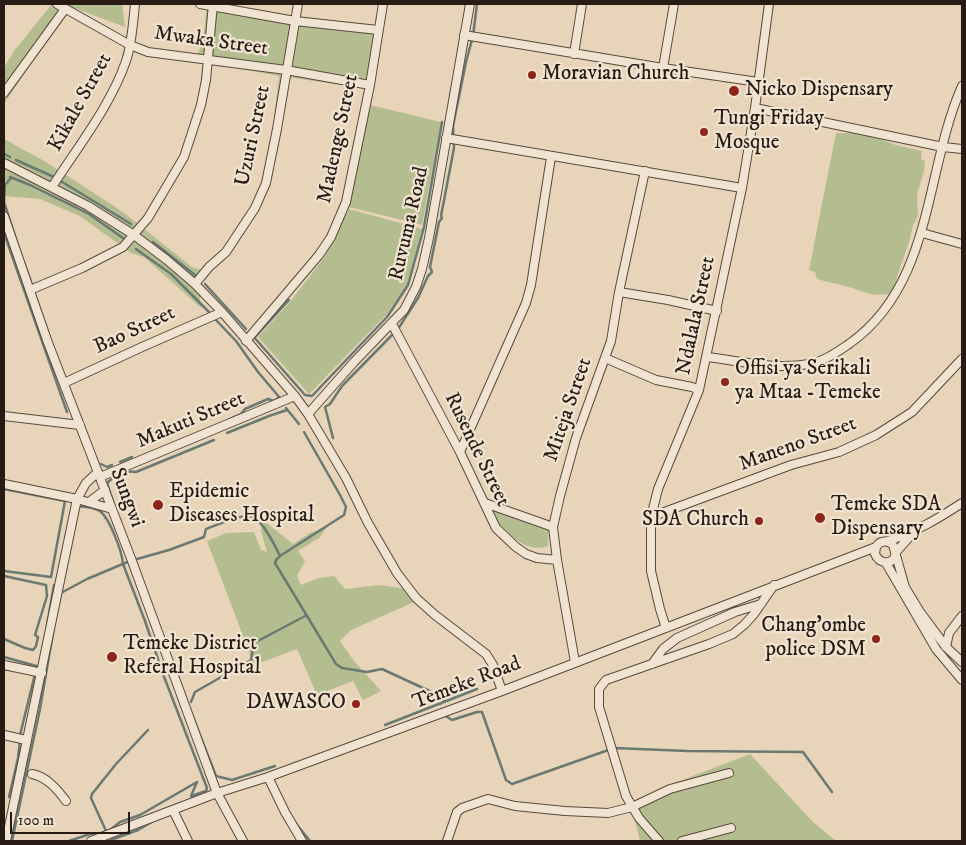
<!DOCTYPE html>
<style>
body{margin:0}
#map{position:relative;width:966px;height:845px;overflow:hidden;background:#e8d4b8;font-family:"IM FELL DW Pica",serif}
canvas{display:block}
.frame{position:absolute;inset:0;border:5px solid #271b13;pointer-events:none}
.scale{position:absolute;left:10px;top:812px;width:120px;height:22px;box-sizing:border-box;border:2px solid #271b13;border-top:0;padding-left:6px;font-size:15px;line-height:18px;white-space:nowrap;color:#271b13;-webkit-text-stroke:4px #f0e3d1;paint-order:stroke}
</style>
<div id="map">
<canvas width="966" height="845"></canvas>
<div class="frame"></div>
<div class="scale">100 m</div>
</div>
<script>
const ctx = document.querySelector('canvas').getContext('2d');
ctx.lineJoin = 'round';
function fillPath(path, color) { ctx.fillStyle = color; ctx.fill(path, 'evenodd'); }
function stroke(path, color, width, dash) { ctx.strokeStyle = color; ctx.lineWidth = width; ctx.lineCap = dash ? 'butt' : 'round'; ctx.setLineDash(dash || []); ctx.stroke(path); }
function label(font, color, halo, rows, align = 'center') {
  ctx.font = font + ' "IM FELL DW Pica",serif'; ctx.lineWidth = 4.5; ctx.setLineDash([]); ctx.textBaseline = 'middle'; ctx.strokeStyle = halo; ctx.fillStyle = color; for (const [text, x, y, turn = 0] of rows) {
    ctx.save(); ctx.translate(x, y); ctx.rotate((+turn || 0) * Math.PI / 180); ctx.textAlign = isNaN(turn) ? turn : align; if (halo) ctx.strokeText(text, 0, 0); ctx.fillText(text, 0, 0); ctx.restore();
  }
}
const green = new Path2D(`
 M52,4h70l3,23 -56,-21 -65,98v-36l10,-17z
 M207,4h15v2l158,21 -9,59 -37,-2 -46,-7 -22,109 -47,75 -20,25 2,22 -57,-51 -13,-4 -51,-37 -40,-17 -36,-3v-57l42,23 77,50 69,55 9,3c5,-4 10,-8 15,-13 14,-15 39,-55 46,-75 11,-33 12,-72 17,-106l-84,-16 8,-18z
 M370,105l71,17 -19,103 -73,-18z
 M836,133h20l16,3 24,9 26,6 -1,8 4,2 -1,10 -7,23 1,22 -5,9 -4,17 -11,32 -5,19c-22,5 -28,-2 -48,-7 -10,-3 -18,-4 -28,-7l-2,-7 -6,-2z
 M349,209l73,20 -15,56 -21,30 -77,79 -51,-57 31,-34 35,-45z
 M495,510l54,17 -1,19c-23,8 -43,-14 -56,-30z
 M264,521l29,23 17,-11 18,-7 -9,12 -21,13 7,10 -8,15 4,9 18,-7 15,-2 11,13 35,-4 26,4 8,13 -63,28 -11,11 14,20 27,30 -18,9 -10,-19 -36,14 -20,-46 -43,16 -47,-124 19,-8 28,-1 7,18 6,2 -6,-21z
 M750,754l62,67 24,20h-196l-9,-37 28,-15z`);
const stream = new Path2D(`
 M4,154l6,3
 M16,160l38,17 77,47
 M10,177l20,8 59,29 34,24
 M11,178l-6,7 -1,17 15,47
 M4,233l63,179
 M153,242l42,33
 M136,249l35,25 38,38
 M24,263l8,22
 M205,284l41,45
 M216,320l20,21 22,31 22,26
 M398,329l20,-31 10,-22 4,-4 -2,-5 9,-45 3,-4 -1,-2 13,-68 -1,-22 13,-64 7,-26 4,-32
 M253,336l52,59 7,1 75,-79 21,-32 16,-58 18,-105
 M255,337l34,-37
 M286,408l13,16
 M228,420l13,-6 4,-5 23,-10 6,2 4,-3
 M304,432l36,63 6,12 -2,8 -64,41 -4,4 -1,3 61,101 6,4 25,4 15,-3 54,25 9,7 -5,3
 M227,433l42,-17 18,-6
 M333,438l-8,-31 5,-3 12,-18 52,-53
 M120,462l12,-5
 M101,464l6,3 5,-2
 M4,489l61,12 -14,76 -47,-6
 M78,506c6,1 14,1 20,4 11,5 24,42 25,54l22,57 18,53 44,114 -1,3 -15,5 6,-14 -57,33 -20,7 -10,8
 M115,508l-8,-25c8,-8 18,-13 29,-11l78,-32
 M4,576l42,9 1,11 -12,39 3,2 -2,9 -3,4 -8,-2 -21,-9
 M61,593l26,-14 43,-18 39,-11 35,-13 2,-8c11,-4 36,-16 47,-12 11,5 22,29 27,39
 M47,625l7,-40
 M4,657l36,10
 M4,670l6,-1
 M191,702l4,-10 56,-32 3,-17 53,-28
 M189,707l27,69 16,4 43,-14
 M444,715l8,5 25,-8h5l24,68 6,4 102,-36 73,3 116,1 29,40
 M385,725l92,-36
 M20,735l15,-61
 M9,797l9,-39 2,-17
 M293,820l17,21
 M107,833l-16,-35 1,-4 24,-30 32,-34
 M111,840l27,-10 19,-11
 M12,841l28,-132 14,-82
 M69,841l21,-7 13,-1`);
const minor = new Path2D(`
 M57,4l73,41 18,7 138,18 84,15
 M200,4l95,17 83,9
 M464,35l199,33 95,14
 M574,54l8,-50
 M663,68l11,-64
 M4,93l61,-84
 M755,108l188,39 19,2
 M446,138l296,50
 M4,163l84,43 46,29 33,25 28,24 27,28 73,84 13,18 38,64 22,45 29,50 19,25 19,17 51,39 7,11 9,26
 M52,187c25,-39 59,-82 74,-126 6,-18 7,-38 9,-57
 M4,216l43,124 85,221 85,232 26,48
 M922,233l40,11
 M195,284l14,-17 17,-15 29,-44 11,-25 11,-54 21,-125
 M30,290l52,-22 41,-21 25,-29 36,-61 17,-52 5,-25 7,-76
 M619,292l49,8 49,11
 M392,324l68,128 36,76 20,19 10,7 11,4 20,2
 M246,341l73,-86 12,-18 15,-35 24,-117 13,-81
 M707,357c33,4 68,13 102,7 14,-2 28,-12 40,-20 85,-60 75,-172 113,-258
 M605,358l51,22 36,7 7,3
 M64,383l78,-36 80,-35
 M308,414l46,-52 50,-52 12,-23 6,-18 7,-31 41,-234
 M4,416l76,9
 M460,452l66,-149 5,-18 20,-128
 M100,477l195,-81
 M4,484l73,15 35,10
 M89,502l16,-12
 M485,503l68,24
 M651,517l140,-52 48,-13 37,-17 36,-23 50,-53
 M888,541c29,-10 48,-21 74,-38
 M896,552l16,-18
 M895,556c-4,10 -16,7 -20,-2l1,-7c4,-7 12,-7 17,-2l12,42 15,25 26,35 16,15
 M886,563l50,86 26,31
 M666,628l-6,-19 -9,-38v-54l7,-28 41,-99 43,-202 13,-80 14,-104
 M946,647l3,-14 13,-17
 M575,662l-18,-102 -4,-33 7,-31 16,-58 35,-97 8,-49 26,-121
 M652,664l11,-15 14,-11 58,-26 26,-8
 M4,665l38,8
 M4,735l22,5
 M32,774c15,3 25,15 34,27
 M268,777l17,35 17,29
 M173,810l15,31
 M6,841l71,-342 9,-16 12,-11
 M91,841l126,-48 51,-16 234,-86 374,-144
 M447,841l10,-29 5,-4 26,-9 27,7 50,5 43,2 24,-6 38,-18 59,-16
 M659,841l-20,-23 -13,-22 -27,-89v-18l7,-9 103,-36 24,-10 12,-10 9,-10 20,-29
 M682,841l49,-13`);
const markers = [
 [532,75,5,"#8f2418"],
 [734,91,6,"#8f2418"],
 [704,132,5,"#8f2418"],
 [725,382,5,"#8f2418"],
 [158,505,6,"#8f2418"],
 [820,518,6,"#8f2418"],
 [759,521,5,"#8f2418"],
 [876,639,5,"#8f2418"],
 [112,657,6,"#8f2418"],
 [356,704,5,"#8f2418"]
];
const streetNames = [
 ["Mwaka Street",211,42,8],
 ["Kikale Street",81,103,-61],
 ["Uzuri Street",254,136,-78],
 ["Madenge Street",339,139,-78],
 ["Ruvuma Road",410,224,-77],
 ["Ndalala Street",697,316,-78],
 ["Bao Street",135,331,-25],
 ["Miteja Street",569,410,-71],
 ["Makuti Street",191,421,-23],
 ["Maneno Street",798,445,-20],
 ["Rusende Street",476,450,64],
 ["Sungwi",126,498,69],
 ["Temeke Road",467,684,-21]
];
const poiNames = [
 ["Moravian Church",542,75],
 ["Nicko Dispensary",745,91],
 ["Tungi Friday",714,120],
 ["Mosque",714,144],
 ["Offisi ya Serikali",735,370],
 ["ya Mtaa -Temeke",735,394],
 ["Epidemic",169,493],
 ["Diseases Hospital",169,517],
 ["Temeke SDA",831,506],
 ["Dispensary",831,530],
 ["SDA Church",749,521,"right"],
 ["Chang'ombe",866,627,"right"],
 ["police DSM",866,651,"right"],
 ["Temeke District",123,645],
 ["Referal Hospital",123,669],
 ["DAWASCO",346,704,"right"]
];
fillPath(green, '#b4bd90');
stroke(stream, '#6b7973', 2.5);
stroke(minor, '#57493c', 10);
stroke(minor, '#f0e3d1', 8);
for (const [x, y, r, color] of markers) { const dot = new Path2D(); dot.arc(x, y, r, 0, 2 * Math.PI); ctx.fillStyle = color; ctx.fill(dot); stroke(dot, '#f0e3d1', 2); }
label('21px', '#271b13', '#f0e3d1', streetNames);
label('21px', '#271b13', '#f0e3d1', poiNames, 'left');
</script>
